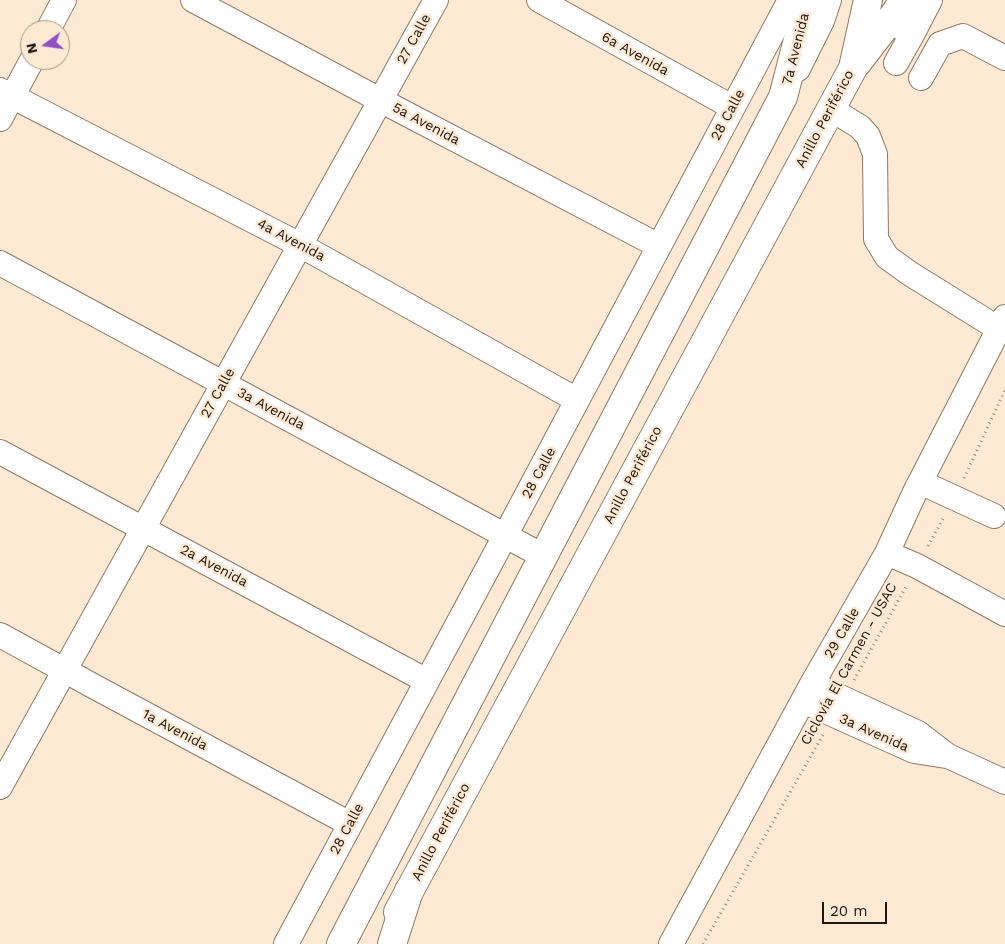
<!DOCTYPE html>
<meta charset="utf-8">
<style>
body{margin:0}
#map{position:relative;width:1005px;height:944px;overflow:hidden;background:#fee9d4;font-family:"Work Sans",sans-serif}
canvas{display:block}
.north{position:absolute;left:20px;top:20px;width:50px;height:50px;box-sizing:border-box;background:#fee9d4;border:1px solid #a49484;border-radius:50%;rotate:256deg;font-size:14px;font-weight:700;line-height:20px;text-align:center;color:#1e150c}
.north::after{content:'';display:block;margin:auto;width:18px;height:22px;background:#8f50c5;clip-path:polygon(50% 0,100% 100%,50% 72%,0 100%)}
.scale{position:absolute;left:822px;top:902px;width:65px;height:22px;box-sizing:border-box;border:2px solid #1e150c;border-top:0;padding-left:6px;font-size:15px;line-height:18px;white-space:nowrap;color:#1e150c;-webkit-text-stroke:4px #fee9d4;paint-order:stroke}
</style>
<div id="map">
<canvas width="1005" height="944"></canvas>
<div class="north">N</div>
<div class="scale">20 m</div>
</div>
<script>
const ctx = document.querySelector('canvas').getContext('2d');
ctx.lineJoin = 'round';
function stroke(path, color, width, dash) { ctx.strokeStyle = color; ctx.lineWidth = width; ctx.lineCap = dash ? 'butt' : 'round'; ctx.setLineDash(dash || []); ctx.stroke(path); }
function label(font, color, halo, rows, align = 'center') {
  ctx.font = font + ' "Work Sans",sans-serif'; ctx.lineWidth = 5; ctx.setLineDash([]); ctx.textBaseline = 'middle'; ctx.strokeStyle = halo; ctx.fillStyle = color; for (const [text, x, y, turn = 0] of rows) {
    ctx.save(); ctx.translate(x, y); ctx.rotate((+turn || 0) * Math.PI / 180); ctx.textAlign = isNaN(turn) ? turn : align; if (halo) ctx.strokeText(text, 0, 0); ctx.fillText(text, 0, 0); ctx.restore();
  }
}
const path = new Path2D(`
 M964,478l41,-88
 M928,546l16,-29
 M854,680l53,-95
 M703,944l121,-211`);
const minor = new Path2D(`
 M193,0l187,100 279,146
 M539,0l193,107
 M888,22l25,11 -17,30
 M48,30l16,-30
 M913,33l17,-33
 M798,69l24,-48 7,-21
 M921,78l19,-34 23,-8 42,22
 M0,90l300,155 277,155
 M831,109l29,18 8,9 7,18 1,85 11,18 22,16 90,56
 M0,119l32,-59
 M0,263l543,293
 M0,452l427,229
 M920,482l74,34
 M887,553l30,13 88,48
 M0,635l95,52 255,137
 M812,684l106,49 30,23 57,26
 M803,701l111,50 32,5
 M0,787l436,-787
 M286,944l219,-408 285,-536
 M671,944l141,-260 75,-131 28,-61 90,-175`);
const major = new Path2D(`
 M857,63l37,-48 10,-15
 M398,912l455,-844 15,-68
 M341,944l442,-847 24,-92v-5`);
const highway = new Path2D(`
 M392,944l17,-53`);
const streetNames = [
 ["27 Calle",414,39,-61],
 ["7a Avenida",796,49,-76],
 ["6a Avenida",635,54,29],
 ["28 Calle",728,115,-62],
 ["Anillo Periférico",825,119,-62],
 ["5a Avenida",426,124,28],
 ["4a Avenida",291,240,28],
 ["27 Calle",218,393,-61],
 ["3a Avenida",271,409,28],
 ["28 Calle",539,473,-62],
 ["Anillo Periférico",633,475,-62],
 ["2a Avenida",214,566,28],
 ["29 Calle",842,633,-60],
 ["Ciclovía El Carmen - USAC",849,664,-61],
 ["1a Avenida",175,730,28],
 ["3a Avenida",874,733,24],
 ["28 Calle",347,829,-62],
 ["Anillo Periférico",441,832,-62]
];
stroke(minor, '#907962', 26);
stroke(major, '#907962', 30);
stroke(highway, '#907962', 30);
stroke(path, '#9a8a7a', 3, [1, 4]);
stroke(minor, '#fff', 24);
stroke(major, '#fff', 28);
stroke(highway, '#fff', 28);
label('14px', '#1e150c', '#fee9d4', streetNames);
</script>
